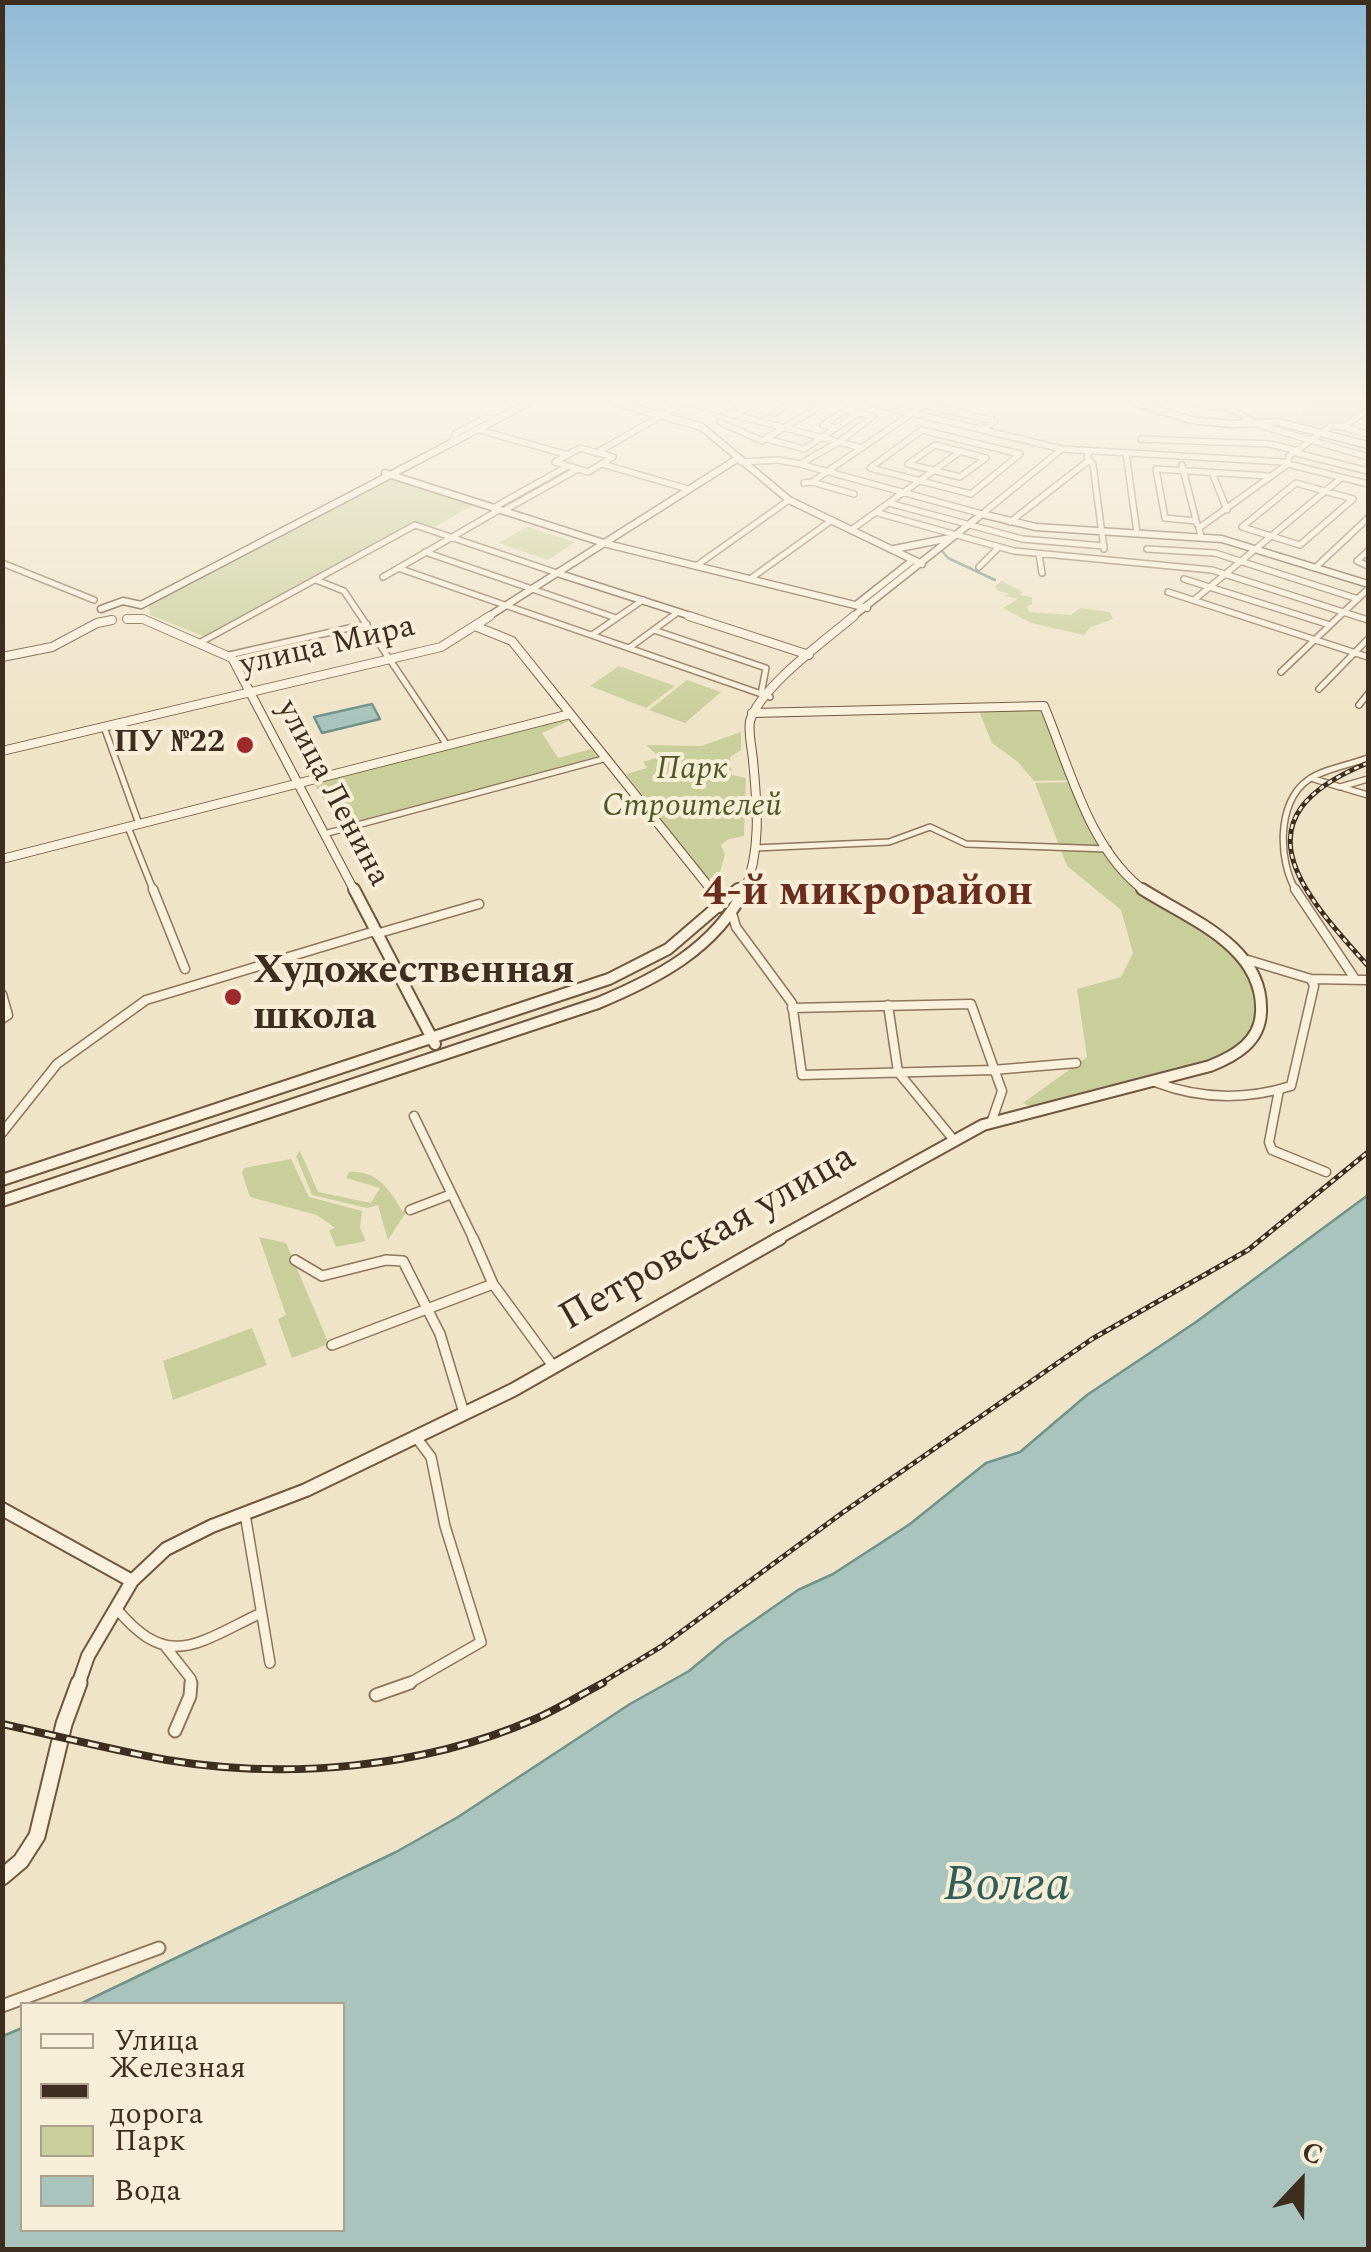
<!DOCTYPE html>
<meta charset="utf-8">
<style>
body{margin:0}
#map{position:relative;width:1371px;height:2252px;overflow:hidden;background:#f0e4c8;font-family:Spectral,serif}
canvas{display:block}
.frame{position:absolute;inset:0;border:5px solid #3d2e20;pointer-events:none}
.legend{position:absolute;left:20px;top:2002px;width:325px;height:230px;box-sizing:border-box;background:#f7eed8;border:2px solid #ada18e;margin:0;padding:12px 18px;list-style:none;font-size:30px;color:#3d2e20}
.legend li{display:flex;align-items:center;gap:20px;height:50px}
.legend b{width:50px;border:2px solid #ada18e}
.north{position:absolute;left:1251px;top:2132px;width:100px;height:100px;-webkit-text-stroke:8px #f7eed8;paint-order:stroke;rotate:22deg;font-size:28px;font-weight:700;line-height:40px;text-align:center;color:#3d2e20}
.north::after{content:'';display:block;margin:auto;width:35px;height:45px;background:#3d2e20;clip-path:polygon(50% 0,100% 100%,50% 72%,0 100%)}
</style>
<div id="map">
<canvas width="1371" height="2252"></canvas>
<div class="frame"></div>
<ul class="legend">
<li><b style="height:12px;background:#faf1dc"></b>Улица</li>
<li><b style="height:12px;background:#3d2e20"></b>Железная дорога</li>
<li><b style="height:28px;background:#c9cf9b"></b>Парк</li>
<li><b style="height:28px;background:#a9c4bc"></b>Вода</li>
</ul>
<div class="north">С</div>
</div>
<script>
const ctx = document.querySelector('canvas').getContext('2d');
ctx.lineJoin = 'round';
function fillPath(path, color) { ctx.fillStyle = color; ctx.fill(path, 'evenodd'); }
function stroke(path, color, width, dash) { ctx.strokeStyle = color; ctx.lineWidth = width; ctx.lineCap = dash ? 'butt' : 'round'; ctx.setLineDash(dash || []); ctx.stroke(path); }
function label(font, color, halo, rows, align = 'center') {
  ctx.font = font + ' Spectral,serif'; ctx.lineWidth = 8; ctx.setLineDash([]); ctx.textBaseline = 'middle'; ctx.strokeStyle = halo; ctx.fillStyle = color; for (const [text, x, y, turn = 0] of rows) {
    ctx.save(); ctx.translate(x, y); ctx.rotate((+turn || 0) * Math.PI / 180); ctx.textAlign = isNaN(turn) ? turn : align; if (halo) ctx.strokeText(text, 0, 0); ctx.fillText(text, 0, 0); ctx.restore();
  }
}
const green = new Path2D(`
 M1316,403h52v4l-25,18h-14l-8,7 -32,-8 11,-7 4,-10z
 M389,477l86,27 -42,24 -18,-6 -209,115 -56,-22 -1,-15z
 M527,527l48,15 -27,18 -50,-17z
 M1002,581l21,11 -3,3 12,2v7l-6,3 4,5 41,3 10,-7 29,4 3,7 -22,8 -7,8 -53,-12 -28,-15 15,-9 -14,-3 6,-2 -12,-3 -3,-5z
 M619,666l56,20 -29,22 -56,-22z
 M687,680l34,12 -36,31 -36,-13z
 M1040,709l35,71 -41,1 -16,-19 -26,-19 -13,-32z
 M566,718l3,3 -27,12 16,25 33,-9 9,11 -260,70 -26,-47z
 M741,732v18l-11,7 2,18 14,3 -2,58 -15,3 -8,6 4,9 -6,22 -11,3 -82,-105 21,-6 -4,-6 16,-5 -13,-12 55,1z
 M1076,782l44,93 123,87c10,27 19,57 -2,81 -22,26 -167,55 -207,65l-11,-5 64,-46 -10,-68 44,-12 12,-24 -12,-43 -54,-44 -32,-83z
 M300,1151l18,41 53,11 9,-15 -34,-10 3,-6c27,-2 40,16 53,39h5l-19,29 -10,-35 -11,3 -55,-13 -16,-39z
 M291,1159l18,38 53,14 -2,17 6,13 -30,6 -7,-17 6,-2 -18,-13 -67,-18 -8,-24 2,-5z
 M259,1237l27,6 43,101 -37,14 -14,-39 8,-4z
 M252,1328l15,37 -94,35 -10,-39z`);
const water = new Path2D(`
 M372,704l8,15 -58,14 -8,-16z
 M1368,1195v1054h-1365v-213l19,-8v202h320v-226h-262l316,-152 62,-35 172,-113 59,-33 36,-30 73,-51 35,-16 77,-50 76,-61 34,-11 67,-57 109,-73z`);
const stream = new Path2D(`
 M942,551l6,7 47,22`);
const streetFar3 = new Path2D(`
 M689,403l173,45
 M736,403l39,10 15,-10
 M871,403l191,46 222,13
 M1190,403l39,5 21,12 -5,1
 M734,415l21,-12
 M720,422l42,19 63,-38
 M1252,423l116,34
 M1343,427l25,7
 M836,428l-13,-3 23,-15 13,3
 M476,429l92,26
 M922,430l98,24 -49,40 -101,-26z
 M767,439l37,10 56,-37
 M1141,439l129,5 28,7
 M452,442l3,-8 30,-16 11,1
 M935,445l51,13 -26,19 -52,-13z
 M580,448l33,9 -25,15 -33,-10z
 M1090,451l-3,6 6,8 11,84
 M596,453l87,-50
 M1126,453l11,80
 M1296,453l72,18
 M741,462l37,-2 22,4 39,-22 34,-26 -13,-3
 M602,464l86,25
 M800,464l182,50 80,-65
 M1288,464l80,20
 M1182,465l15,59
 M1212,472l15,38
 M812,482l42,12
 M804,483l8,-1 112,-77 71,16 -13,9
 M1296,483l57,16 -53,46 -58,-18z
 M889,503l133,36 82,7
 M493,508l75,-42
 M503,511l75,-42
 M878,513l136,38 198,19 156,50
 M1196,521l-31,-3 -9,-49 113,7
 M1010,522l78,-61
 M851,530l110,-79
 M1201,537l-2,-9 89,-64 1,-8 42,-30 12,1 25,-17
 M1147,549l68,4 143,46
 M1368,551l-11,10 11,5
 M425,552l191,66
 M1039,554l3,19
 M2,563l92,37
 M696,566l93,-66
 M979,567l19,-19
 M1316,567l52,-49
 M398,568l372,129
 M383,577l116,-67
 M750,579l82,-59
 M1184,579l146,46
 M316,580l28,11 103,154
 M1168,592l200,65
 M1194,600l146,-121
 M654,630l112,38 -5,26
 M592,635l51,-35
 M201,642l214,-117 142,48
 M629,648l49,-36
 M229,655l138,-31
 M1281,672l87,-83
 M1319,689l49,-50
 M1359,705l9,-11
 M104,727l35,97
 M1314,779l26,8 28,-8
 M1344,788l24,7
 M128,827l26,65
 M324,834l283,-76
 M755,848l134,-6 41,-15 36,17 142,5
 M1297,892c-19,-29 -21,-90 11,-112 15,-11 42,-15 60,-22`);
const streetFar2 = new Path2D(`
 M153,889l32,80
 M1295,889l60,90
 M732,913l4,14 56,76 10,72 191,-5 83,-7
 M376,934l103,-30
 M1311,979l57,1
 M2,994l6,21 -6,4
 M888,1005l10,67 55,67
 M792,1008l179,-4 31,87 -11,32
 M1155,1082c44,17 91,18 136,4l23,-100 -3,-7 -63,-19
 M1279,1090l-10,52 3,8 54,22
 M414,1116l60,124
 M2,1133l55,-69 89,-64 229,-69
 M410,1210l39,-15`);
const streetFar1 = new Path2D(`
 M473,1238l20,46 60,82
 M295,1260l27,16 64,-16 17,1 37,73 24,79
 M332,1345l161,-61
 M245,1514l25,149
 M116,1608c52,63 80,36 143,6
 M165,1646l26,33v6
 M406,1685l75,-43 -36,-116 -14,-69 -16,-21`);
const street = new Path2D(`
 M376,1695l34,-12
 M175,1731l15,-35 1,-13
 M2,2006l157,-58`);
const secondaryFar4 = new Path2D(`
 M616,403l86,24 87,73 133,64
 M1135,403l56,17 40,4 47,-2 90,23
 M385,473l222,71 260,64
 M894,549l56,-11
 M557,573l140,45
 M141,605l387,-202
 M856,605l57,-45
 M101,609l22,-8 18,4
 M486,618l251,-159
 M851,618l131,-104 54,13 186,12 146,45`);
const secondaryFar3 = new Path2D(`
 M689,616l120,39
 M127,619h16l89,39 123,234
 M475,626l37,15 201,251
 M2,657l50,-10 45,-24 15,-3
 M752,713l292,-7c26,62 45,145 102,186
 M2,751l439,-104 49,-31
 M2,859l568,-145
 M735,892l8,-7
 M744,892c18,-42 13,-88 9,-132 -1,-11 -5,-28 -3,-39 10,-34 77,-82 104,-105`);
const secondaryFar2 = new Path2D(`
 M354,889l81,155
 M711,889l8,18
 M2,1180l607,-201 59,-30 70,-60
 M2,1201l596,-198c60,-25 116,-54 147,-114
 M775,1240l208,-115 227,-59c25,-10 50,-24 51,-54 3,-66 -72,-93 -119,-123`);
const secondaryFar1 = new Path2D(`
 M2,1509l130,72
 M78,1685l10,-29 44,-75 34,-32 46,-23 94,-36 207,-100 267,-152`);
const secondary = new Path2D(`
 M2,1877l19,-16 16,-25 27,-112 15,-41`);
const railFar1 = new Path2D(`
 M1368,763c-135,54 -67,129 0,203
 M598,1685l64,-39 180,-133 250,-174 156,-89 120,-98`);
const rail = new Path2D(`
 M2,1724c55,12 110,26 165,36 120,20 256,8 368,-41 23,-10 45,-24 68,-36`);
const markers = [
 [245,745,10,"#9e2a2b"],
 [233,997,10,"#9e2a2b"]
];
const farStreetnames = [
 ["улица Мира",328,648,-13],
 ["улица Ленина",331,794,62]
];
const farPoinames = [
 ["ПУ №22",225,745]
];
const farParknames = [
 ["Парк",692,772],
 ["Строителей",692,809]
];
const poiNames = [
 ["Художественная",253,974],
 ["школа",253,1020]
];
const streetNames = [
 ["Петровская улица",709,1240,-30]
];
const neighbourhoodNames = [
 ["4-й микрорайон",868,896]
];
const nearWaternames = [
 ["Волга",1007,1889]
];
fillPath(green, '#c9cf9b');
fillPath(water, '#a9c4bc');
stroke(water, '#6f938a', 2.5);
stroke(stream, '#6f938a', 2.5);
stroke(streetFar3, '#8d765c', 8);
stroke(streetFar2, '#8d765c', 11);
stroke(streetFar1, '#8d765c', 12);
stroke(street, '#8d765c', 15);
stroke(secondaryFar4, '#6f573f', 9);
stroke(secondaryFar3, '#6f573f', 10);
stroke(secondaryFar2, '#6f573f', 14);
stroke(secondaryFar1, '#6f573f', 16);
stroke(secondary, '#6f573f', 19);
stroke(streetFar3, '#faf1dc', 5);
stroke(streetFar2, '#faf1dc', 8);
stroke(streetFar1, '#faf1dc', 9);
stroke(street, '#faf1dc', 11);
stroke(secondaryFar4, '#faf1dc', 6);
stroke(secondaryFar3, '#faf1dc', 8);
stroke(secondaryFar2, '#faf1dc', 10);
stroke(secondaryFar1, '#faf1dc', 12);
stroke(secondary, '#faf1dc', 15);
stroke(railFar1, '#3d2e20', 5);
stroke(rail, '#3d2e20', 8);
stroke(railFar1, '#f7eed8', 2.5, [5]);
stroke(rail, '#f7eed8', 4, [11]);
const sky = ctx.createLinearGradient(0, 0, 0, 718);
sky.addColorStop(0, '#8fbad6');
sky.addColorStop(0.56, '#f8f3e6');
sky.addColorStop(1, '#f8f3e600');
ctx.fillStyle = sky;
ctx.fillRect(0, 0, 1371, 718);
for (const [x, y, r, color] of markers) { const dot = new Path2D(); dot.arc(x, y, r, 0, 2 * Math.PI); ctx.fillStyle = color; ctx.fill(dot); stroke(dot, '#f7eed8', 4); }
label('32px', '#3d2e20', '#f7eed8', farStreetnames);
label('bold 32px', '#3d2e20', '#f7eed8', farPoinames, 'right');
label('italic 32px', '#4d5a26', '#f7eed8', farParknames);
label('bold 40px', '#3d2e20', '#f7eed8', poiNames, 'left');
label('40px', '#3d2e20', '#f7eed8', streetNames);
label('bold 42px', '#6b2e1e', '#f7eed8', neighbourhoodNames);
label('italic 50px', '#2f5d5a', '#f7eed8', nearWaternames);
</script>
